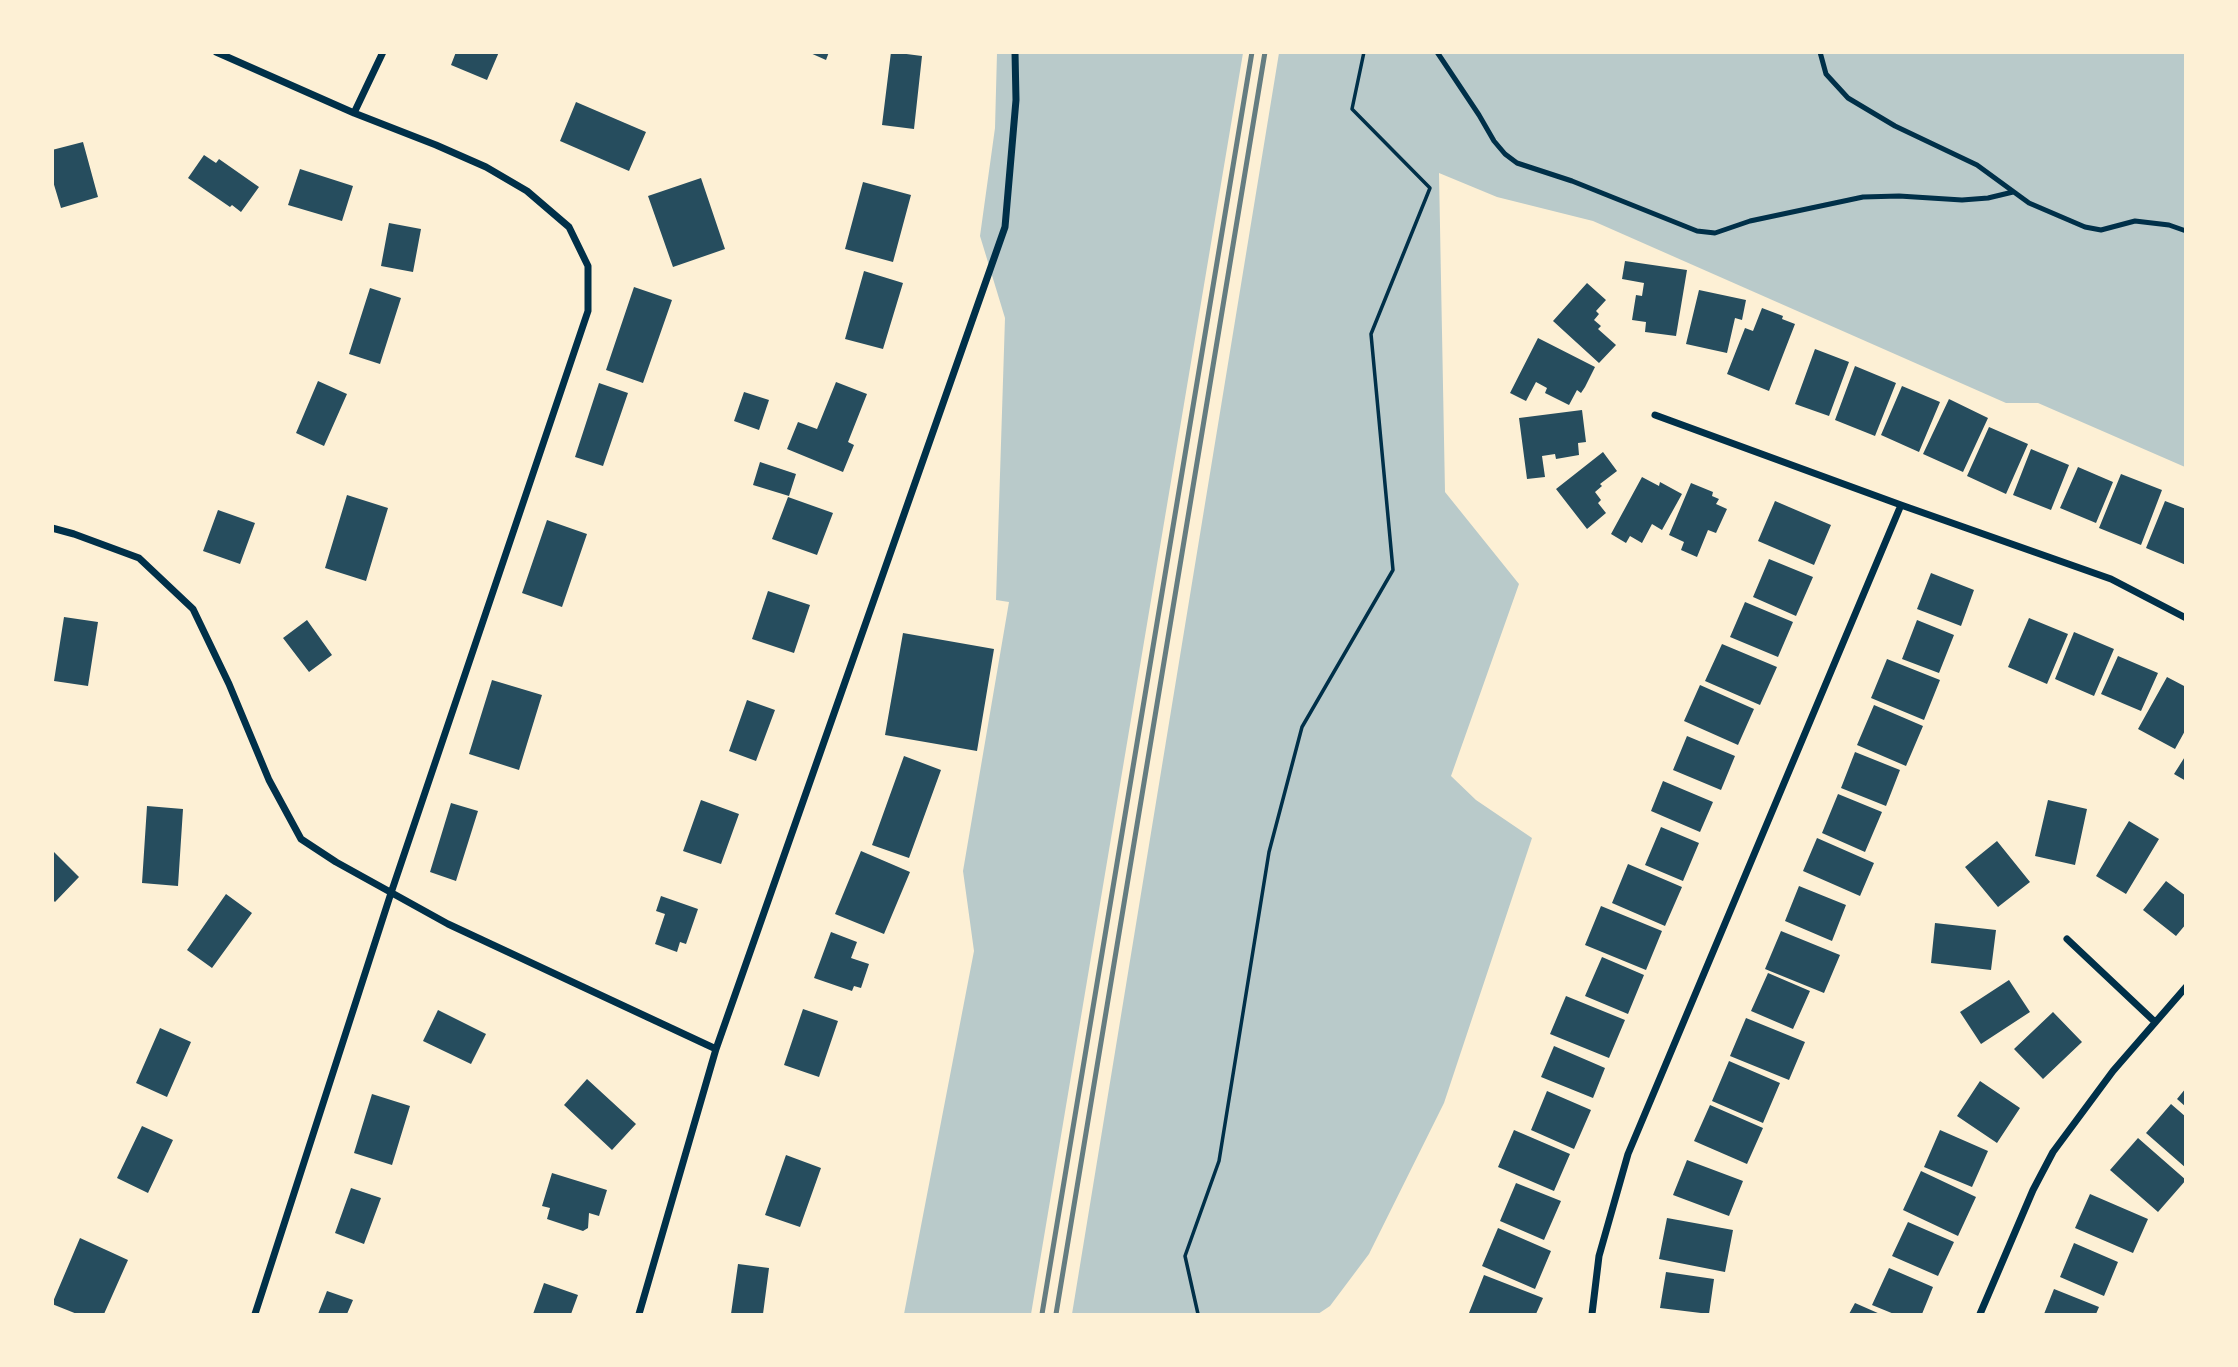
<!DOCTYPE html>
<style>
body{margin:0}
#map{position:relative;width:2238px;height:1367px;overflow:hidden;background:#fdf0d5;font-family:"Crimson Pro",serif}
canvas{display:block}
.frame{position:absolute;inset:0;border:54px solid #fdf0d5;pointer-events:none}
</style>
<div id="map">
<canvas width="2238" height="1367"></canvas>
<div class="frame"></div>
</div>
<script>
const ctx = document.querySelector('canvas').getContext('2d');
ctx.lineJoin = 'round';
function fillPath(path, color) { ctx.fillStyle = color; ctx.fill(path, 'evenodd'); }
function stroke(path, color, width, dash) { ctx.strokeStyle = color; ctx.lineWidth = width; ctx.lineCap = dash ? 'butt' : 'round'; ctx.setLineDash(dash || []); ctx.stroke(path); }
const green = new Path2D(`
 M997,53h246l-212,1261h-127l70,-363 -11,-80 46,-269 -13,-2 9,-282 -25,-82 15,-108z
 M1279,53h906v414l-147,-64h-32l-413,-182 -96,-24 -58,-24 6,319 74,92 -68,192 25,24 56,38 -88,265 -75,151 -39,52 -12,8h-246z`);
const building = new Path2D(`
 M456,52h43l-12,28 -36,-15z
 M808,52h21l-3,8z
 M891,52l31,4 -8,73 -32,-4z
 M576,102l70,30 -17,39 -69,-30z
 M83,142l15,55 -37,11 -9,-30v-28z
 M204,155l12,8 3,-4 40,28 -18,25 -9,-7 -2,2 -42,-29z
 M300,169l53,17 -11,35 -54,-16z
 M701,178l24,71 -52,18 -25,-71z
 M863,182l48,13 -18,67 -48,-13z
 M389,223l32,6 -8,43 -32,-6z
 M1625,261l62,9 -11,66 -31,-4 1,-10 -14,-2 4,-25 6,1 2,-13 -22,-4z
 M864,271l39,12 -20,66 -38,-10z
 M1587,283l19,17 -10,11 3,3 -5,6 7,6 -3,3 18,16 -17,18 -46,-42z
 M634,287l38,13 -29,83 -37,-13z
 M370,288l31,10 -21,66 -31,-10z
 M1699,290l47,10 -4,20 -7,-2 -8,35 -41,-9z
 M1762,308l21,8 -1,3 13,5 -26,67 -42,-17 18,-46 8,3z
 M1538,338l57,29 -10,20 -4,6 -4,-3 -8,15 -24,-12 2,-5 -11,-6 -10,19 -16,-8z
 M1815,349l34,13 -20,54 -34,-12z
 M1855,366l41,17 -21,53 -40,-16z
 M318,381l29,13 -23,52 -28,-13z
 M836,382l31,12 -19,48 6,3 -11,27 -56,-23 11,-27 19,7z
 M599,383l29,10 -25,73 -28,-9z
 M1902,386l38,16 -21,50 -38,-17z
 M744,392l25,8 -10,30 -25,-9z
 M1949,399l39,19 -25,54 -40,-18z
 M1582,410l4,32 -8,1 1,12 -23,4 -1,-5 -13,2 3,21 -18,2 -8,-61z
 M1989,427l39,17 -22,50 -39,-18z
 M2031,449l38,16 -18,45 -38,-15z
 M1603,452l14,19 -17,13 2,2 -7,6 6,8 -3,3 8,10 -19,16 -31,-40z
 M760,462l36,12 -7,22 -36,-11z
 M2078,467l35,15 -17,41 -36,-15z
 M2121,474l41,16 -21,55 -42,-17z
 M1642,477l17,9 1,-4 22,12 -20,36 -10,-6 -10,19 -12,-7 -4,7 -15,-9z
 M1691,483l22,9 -1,4 7,3 -3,5 11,5 -11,24 -8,-3 -11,27 -16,-7 3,-8 -15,-7z
 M347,495l41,13 -22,73 -41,-13z
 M788,497l45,16 -16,42 -45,-16z
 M1775,501l56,24 -17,40 -56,-24z
 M2165,501l21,8v56l-40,-17z
 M218,510l37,13 -15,41 -37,-13z
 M547,520l40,14 -25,73 -40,-14z
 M1769,559l44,18 -17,39 -43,-19z
 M1931,573l43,17 -13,36 -44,-17z
 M768,591l42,14 -16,48 -42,-14z
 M1745,602l48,20 -15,35 -48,-20z
 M64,617l34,5 -10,64 -34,-5z
 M2029,618l39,16 -21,50 -39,-17z
 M307,620l25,35 -23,17 -26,-34z
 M1917,620l37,15 -15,38 -37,-14z
 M2074,632l40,17 -20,47 -39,-17z
 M903,633l91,16 -17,102 -92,-16z
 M1722,644l55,23 -17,38 -55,-24z
 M2118,656l40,17 -17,38 -40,-17z
 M1887,659l53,21 -16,40 -53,-22z
 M2167,677l19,10v42l-11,20 -37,-20z
 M492,680l50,15 -23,75 -50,-16z
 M1700,685l54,24 -16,36 -54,-24z
 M747,700l28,10 -19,51 -27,-10z
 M1874,705l49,21 -17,40 -49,-21z
 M1687,736l48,20 -14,34 -48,-20z
 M1855,752l45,18 -14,36 -45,-18z
 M2186,755v26l-12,-7z
 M904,756l37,14 -32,88 -37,-13z
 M1663,781l50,21 -13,30 -49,-21z
 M1838,794l44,18 -17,40 -43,-19z
 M701,800l38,14 -18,50 -38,-13z
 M2048,800l39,9 -12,56 -40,-9z
 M451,803l27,8 -22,70 -26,-9z
 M147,806l36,3 -5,77 -36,-3z
 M2129,821l30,18 -33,55 -30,-18z
 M1661,827l38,16 -16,38 -38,-16z
 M1817,838l57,25 -14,33 -57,-25z
 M1997,841l33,41 -32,25 -33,-40z
 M52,850l27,27 -24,25 -3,-3z
 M861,851l49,21 -26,62 -49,-20z
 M1628,864l54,23 -17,39 -53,-23z
 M2166,881l20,15v28l-10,12 -33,-26z
 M1799,886l47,19 -14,36 -47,-20z
 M226,894l26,19 -40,55 -25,-18z
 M661,896l37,13 -12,35 -6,-2 -3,10 -22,-8 10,-30 -9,-3z
 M1601,906l61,25 -16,39 -61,-25z
 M1935,923l61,7 -5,40 -60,-7z
 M1781,931l59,24 -16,38 -59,-24z
 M831,932l26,10 -6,16 18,6 -8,24 -7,-2 -2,5 -38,-13z
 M1602,957l42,18 -16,39 -43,-18z
 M1768,973l42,18 -17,38 -42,-18z
 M2009,980l21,32 -49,32 -21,-32z
 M1566,996l59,24 -16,38 -59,-24z
 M803,1009l35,12 -19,56 -35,-12z
 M438,1010l48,24 -15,30 -48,-23z
 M2053,1012l29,30 -39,37 -29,-30z
 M1746,1018l59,24 -16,38 -59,-24z
 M160,1028l31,14 -24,55 -31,-14z
 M1554,1046l51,22 -12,30 -52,-21z
 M1729,1061l51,22 -17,40 -51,-22z
 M587,1079l49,45 -24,26 -48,-45z
 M1980,1081l40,27 -23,35 -40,-27z
 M2186,1088v19l-9,-8z
 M1547,1091l44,19 -17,39 -43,-19z
 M372,1094l38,12 -18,59 -38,-12z
 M2171,1104l15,13v51l-40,-35z
 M1710,1105l53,23 -16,36 -53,-23z
 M142,1126l31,14 -25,53 -31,-15z
 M1514,1130l56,24 -16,37 -56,-24z
 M1940,1130l48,21 -16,36 -48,-20z
 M2138,1138l48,42 -28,32 -48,-42z
 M786,1155l35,13 -21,59 -35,-12z
 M1687,1160l56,21 -14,35 -56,-21z
 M1921,1171l55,26 -18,39 -55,-26z
 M552,1173l55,17 -8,26 -10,-3 -1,15 -5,3 -36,-12 3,-11 -8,-2z
 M1516,1183l45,18 -17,39 -44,-19z
 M351,1188l30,10 -17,46 -29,-11z
 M2090,1194l58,25 -15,34 -58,-25z
 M1667,1218l66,12 -8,42 -66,-13z
 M1908,1222l46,20 -16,34 -46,-20z
 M1498,1228l53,23 -16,38 -53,-23z
 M80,1238l48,22 -24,54h-27l-25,-10z
 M2074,1243l44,19 -14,34 -44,-19z
 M738,1264l31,4 -6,46h-32z
 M1889,1268l44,19 -11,27h-28l-22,-9z
 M1666,1272l48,7 -5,35 -49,-6z
 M1484,1275l59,23 -7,16 -67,-1z
 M544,1283l34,12 -7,19h-38z
 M2054,1289l45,18 -3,7h-52z
 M327,1291l26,9 -6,14h-29z
 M1855,1303l25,11h-31z`);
const path = new Path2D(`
 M1198,1314l-13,-58 34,-95 50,-309 33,-125 91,-157 -22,-236 59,-146 -78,-79 12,-57`);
const service = new Path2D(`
 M1437,52l42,63 15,26 11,13 12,9 55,18 125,50 18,2 35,-12 113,-24 36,-1 63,4 26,-2 25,-6
 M1820,52l6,22 22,24 47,28 82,39 52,38 56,24 16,3 34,-9 34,4 17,6`);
const minor = new Path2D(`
 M216,52l138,61 82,32 50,22 41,24 42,36 19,39v45l-197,582 -136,421
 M354,113l29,-61
 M1655,415l246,90 210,74 75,39
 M52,528l22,6 65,24 54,51 36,75 40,96 32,59 35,23 112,62 268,125
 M2067,939l88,83
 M639,1314l77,-265 289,-822 11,-127 -1,-48
 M1592,1314l7,-58 29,-102 273,-649
 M1980,1314l53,-124 20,-38 60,-81 73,-84`);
const rail = new Path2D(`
 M1042,1314l210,-1262
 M1056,1314l209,-1262`);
fillPath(green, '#b9caca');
fillPath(building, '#264d5e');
stroke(path, '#003049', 3.5);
stroke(service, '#003049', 5);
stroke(minor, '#003049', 7);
stroke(rail, '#657d81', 5);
</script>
